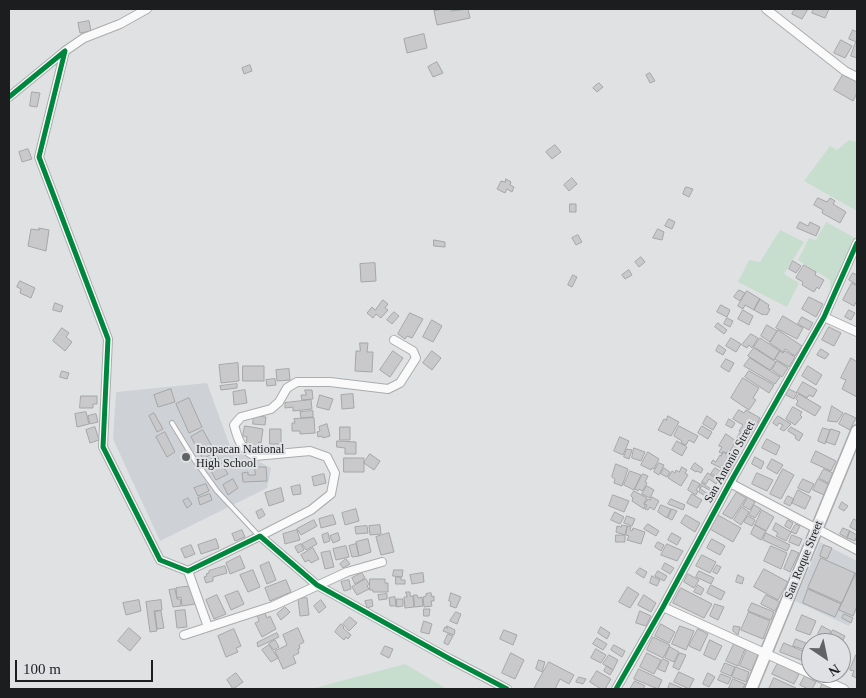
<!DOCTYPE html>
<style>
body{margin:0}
#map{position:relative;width:866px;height:698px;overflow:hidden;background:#e0e1e3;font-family:"Times New Roman",serif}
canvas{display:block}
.frame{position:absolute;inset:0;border:10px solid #1c1d1e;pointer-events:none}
.north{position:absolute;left:801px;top:633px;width:50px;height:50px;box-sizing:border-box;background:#dfe1e4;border:1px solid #919395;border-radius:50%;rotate:146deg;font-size:14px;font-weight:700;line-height:20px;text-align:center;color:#1c1d1e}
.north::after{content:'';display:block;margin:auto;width:18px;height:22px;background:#616263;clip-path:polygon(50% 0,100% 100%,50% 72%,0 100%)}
.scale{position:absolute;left:15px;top:660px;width:138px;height:22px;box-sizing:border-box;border:2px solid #1c1d1e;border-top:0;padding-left:6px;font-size:15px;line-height:18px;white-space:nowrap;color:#1c1d1e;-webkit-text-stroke:4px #dfe1e4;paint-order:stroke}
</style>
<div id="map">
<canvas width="866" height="698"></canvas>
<div class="frame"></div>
<div class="north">N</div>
<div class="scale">100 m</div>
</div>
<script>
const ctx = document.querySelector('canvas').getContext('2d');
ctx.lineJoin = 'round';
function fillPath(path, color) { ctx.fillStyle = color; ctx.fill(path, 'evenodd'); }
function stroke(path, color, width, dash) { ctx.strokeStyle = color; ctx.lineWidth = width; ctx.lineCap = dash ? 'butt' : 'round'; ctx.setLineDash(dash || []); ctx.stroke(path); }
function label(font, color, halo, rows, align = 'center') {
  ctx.font = font + ' "Times New Roman",serif'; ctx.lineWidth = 4; ctx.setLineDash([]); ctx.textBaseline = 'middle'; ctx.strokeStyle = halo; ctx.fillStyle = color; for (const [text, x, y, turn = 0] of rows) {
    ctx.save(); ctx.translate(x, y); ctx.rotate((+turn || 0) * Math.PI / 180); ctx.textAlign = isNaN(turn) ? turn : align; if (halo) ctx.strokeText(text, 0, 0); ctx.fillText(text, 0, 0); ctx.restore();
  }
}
const built = new Path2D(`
 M207,383l23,63 41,22 -4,20 -107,53 -47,-102 3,-47z
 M820,542l37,19v48l-8,17 -54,-25z`);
const green = new Path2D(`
 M849,140l8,2v69l-53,-30 26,-35 7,4z
 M826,222l31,17 -26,56 -1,-15 -32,-20 11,-22 7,2z
 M780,230l24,12 -20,32 15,9 -12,24 -49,-25 11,-22 11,2z
 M405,664l42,25h-136z`);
const building = new Path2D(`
 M445,9h5l1,2 17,-2 2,9 -33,7 -3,-14z
 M795,9h13l-6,10 -10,-5z
 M814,9h15l-4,9 -13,-5z
 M89,21l2,10 -11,2 -2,-10z
 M853,30l4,2v10l-8,-3z
 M424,34l3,14 -20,5 -3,-14z
 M841,40l11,6 -7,12 -11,-5z
 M856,42l1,1v15l-6,-2z
 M437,62l6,11 -10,4 -5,-10z
 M250,65l2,6 -8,3 -2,-6z
 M650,73l5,8 -5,2 -4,-8z
 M844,73l13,8v12l-4,8 -19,-11z
 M599,83l4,4 -6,5 -4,-4z
 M32,92l8,1 -3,14 -7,-1z
 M555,145l6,7 -9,7 -6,-7z
 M28,149l4,10 -10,3 -3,-10z
 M572,178l5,6 -8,7 -5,-6z
 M506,179l5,3 -1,3 4,2 -2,5 -5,-3 -2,4 -8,-4 4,-8 4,1z
 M686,187l7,2 -4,8 -6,-3z
 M818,198l9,4 3,-4 5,3 -2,3 13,8 -6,11 -18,-10 1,-3 -9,-5z
 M570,204h6v8h-6z
 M669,219l6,3 -3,7 -7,-3z
 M800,222l8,4 2,-4 10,5 -4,9 -19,-8z
 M39,228l10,2 -3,21 -18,-5 3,-17 8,1z
 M658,229l6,3 -2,8 -9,-2z
 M578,235l4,7 -6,3 -4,-7z
 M434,240l11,2v5l-11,-1z
 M641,257l4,5 -6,5 -4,-5z
 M793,261l8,5 -5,7 -7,-4z
 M375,263l1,18 -15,1 -1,-18z
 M804,265l12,7 -1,3 9,5 -5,9 -2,-2 -3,5 -12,-7 1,-3 -7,-4z
 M629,270l3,5 -7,4 -3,-4z
 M853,273l4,2v10l-8,-5z
 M573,275l4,2 -5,10 -4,-2z
 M20,281l15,7 -4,10 -11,-5 1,-4 -4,-2z
 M852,283l5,3v15l-3,5 -11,-6z
 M739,290l6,3 -5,8 -6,-4z
 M747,291l13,8 -6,11 -9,-5 -2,4 -5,-3z
 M809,297l14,7 -7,13 -14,-8z
 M760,299l9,6 -1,3 2,1 -3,6 -3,-1 -1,1 -9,-5z
 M383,300l5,4 -3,4 3,2 -7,8 -5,-4 -3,4 -6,-5 5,-6 3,3z
 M55,303l8,3 -2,6 -8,-2z
 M721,305l9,5 -3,7 -10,-5z
 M743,310l10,6 -4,9 -11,-6z
 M849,310l6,3 -4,7 -6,-3z
 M394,312l5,4 -7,8 -5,-4z
 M410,313l13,6 -11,19 -5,-2 -2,3 -7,-5z
 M783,316l20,12 -6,11 -21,-11z
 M802,317l11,6 -4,7 -11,-6z
 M727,318l6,3 -3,6 -6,-3z
 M432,320l10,6 -9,16 -10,-5z
 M718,323l9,7 -3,4 -9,-7z
 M767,325l10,6 -7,11 -9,-6z
 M829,327l12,6 -7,13 -12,-6z
 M62,328l7,5 -3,4 6,5 -7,9 -12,-10z
 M778,330l24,16 -7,10 -10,-7 -2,3 -13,-9z
 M751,334l7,4 -6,10 -3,-3 -2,3 -5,-3z
 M731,338l10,6 -5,8 -10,-6z
 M760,338l20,13 -6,9 -20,-13z
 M360,343h8l-1,9h6l-1,20 -17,-1 1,-20h4z
 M719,345l7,5 -3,5 -7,-4z
 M754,348l22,14 -6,8 -22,-14z
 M821,349l8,5 -4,5 -8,-4z
 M393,351l10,7 -13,19 -10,-7z
 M432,351l9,7 -9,12 -9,-7z
 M780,351l3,2 2,-2 10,6 -6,10 -14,-8z
 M750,358l30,19 -5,7 -31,-18z
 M851,358l6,4v35l-15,-8 4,-9 -5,-2z
 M726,359l8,4 -5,9 -8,-5z
 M777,361l11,7 -6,9 -10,-7z
 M238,363l1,18 -18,2 -2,-18z
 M243,366h21v15h-21z
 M808,366l14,9 -6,10 -14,-9z
 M289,369l1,11 -13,1 -1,-11z
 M62,371l7,2 -2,6 -7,-2z
 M749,371l25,14 -5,8 -24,-16z
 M743,378l16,10 -6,10 3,2 -7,10 -18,-12z
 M275,379l1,6 -9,1 -1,-6z
 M803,382l14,8 -4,7 -4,-2 -2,3 -10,-6z
 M237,384v4l-16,2 -1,-4z
 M171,389l4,13 -17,5 -4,-12z
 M789,389l8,4 -3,6 -8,-4z
 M245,390l2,13 -13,2 -1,-13z
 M305,390h7l1,9 -11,1 -1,-5h5z
 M353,394l1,14 -12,1 -1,-14z
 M799,394l22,13 -6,9 -19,-11 2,-4 -2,-2z
 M320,395l13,4 -4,11 -12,-3z
 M81,396h16v8h-4v4h-13z
 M189,398l13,29 -13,6 -13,-29z
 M311,400l1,9 -19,2v-4l-8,1v-5z
 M832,406l11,7 -6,9 -9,-1z
 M793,407l9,5 -2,3 2,2 -7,8 -9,-6z
 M739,410l5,3 2,-3 14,8 -11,19 -10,-6 4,-6 -10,-6z
 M313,411v6l-12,1 -1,-6z
 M86,412l3,12 -12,3 -2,-13z
 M154,413l9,16 -6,3 -8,-16z
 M845,413l11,5 -6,12 -11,-6z
 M96,414l2,8 -8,2 -2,-8z
 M254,416l12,1 -1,8 -12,-1z
 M668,416l11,6 -8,14 -13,-6 6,-11 2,1z
 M707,416l10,7 -4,7 -10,-6z
 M778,416l13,8 -7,7 -4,-2 3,-4 -4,-2 -2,3 -4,-3z
 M314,418l1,15 -15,1v-3h-8v-8h3l-1,-4z
 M729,419l6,4 -3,5 -6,-3z
 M327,424l3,12 -7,2 -1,-2 -4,1 -1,-5 3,-1 -1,-4z
 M245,426l18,3 -2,14 -2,-1 -1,4 -12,-2 1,-7 -4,-1z
 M679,426l19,10 -4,7 -5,-3 -3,5 -5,-2 1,-2 -8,-5z
 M702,426l10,6 -4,7 -10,-6z
 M95,427l4,13 -9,3 -4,-13z
 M340,427h10v13h-10z
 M791,427l12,7 -4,7 -4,-3 1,-2 -8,-5z
 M823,428l7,2 -5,14 -7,-3z
 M270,429h11v15h-11z
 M831,429l9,3 -5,13 -9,-3z
 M203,430l12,22 -12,7 -12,-22z
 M165,432l10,20 -8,5 -11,-20z
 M740,433l7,4 -3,5 -7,-4z
 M726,434l10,7 -7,12 -6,-1 -1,2 -3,-2 3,-5 -3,-1z
 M620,437l9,4 -6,14 -9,-4z
 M767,439l13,7 -4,9 -14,-7z
 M337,441l19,1v12h-11v-6l-8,-1z
 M677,441l10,6 -5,9 -10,-6z
 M735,447l5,3 -4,6 -5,-3z
 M634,448l11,4 -4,9 -9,-3z
 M627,449l5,1 -3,9 -5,-2z
 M816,451l20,10 -5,10 -20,-9z
 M648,452l11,7 -5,10 -2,-1 -1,2 -10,-5z
 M723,452l3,2 1,-2 6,4 -6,12 -5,-3 -1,3 -10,-5 2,-3 3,2 4,-7 1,1z
 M370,454l10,7 -6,9 -10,-7z
 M217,456l11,18 -12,6 -10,-18z
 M755,457l9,5 -3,7 -9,-5z
 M344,458h20v14h-20z
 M733,459l3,2 -5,10 -4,-2z
 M772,459l11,6 -6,9 -10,-6z
 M659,463l5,2 -5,10 -5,-3z
 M695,463l8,6 -2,4 -4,-2 -1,1 -5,-3z
 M616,464l12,5 -6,17 -8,-3 1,-4 -3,-2z
 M255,467h11l1,14 -24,1 -1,-9 6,-1v3h7z
 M682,467l5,3 -2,3 3,2 -7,11 -13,-8 4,-7 3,2 1,-3 3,2z
 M664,468l6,4 -3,5 -6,-3z
 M715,468l5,3 2,-3 8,5 -4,8 -15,-7z
 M783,469l11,6 -13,24 -11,-5z
 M824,469l11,5 -5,10 -11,-6z
 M630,471l11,4 -7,15 -10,-5z
 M708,473l10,7 -2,4 -7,-5 -3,5 -4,-2z
 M757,473l16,7 -6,11 -15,-7z
 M324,474l2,9 -12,3 -2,-9z
 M643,474l5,2 -3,6 2,1 -3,6 -2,2 -3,-2 -1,2 -3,-2z
 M233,479l5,9 -10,7 -5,-10z
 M803,479l11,5 -5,9 -11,-5z
 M818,479l12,6 -6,10 -11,-5z
 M693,480l7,4 -4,6 2,1 -2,4 -8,-5z
 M702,483l9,6 -3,5 -9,-6z
 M206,484l3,7 -11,5 -4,-8z
 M300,485l1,9 -8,1 -2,-8z
 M647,486l7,4 -4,8 -8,-4z
 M702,486l9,5 -4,6 -8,-5z
 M281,488l3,13 -15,5 -4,-13z
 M798,490l13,7 -6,12 -13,-6z
 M634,491l13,7 -3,6 1,1 -1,4 -12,-8 1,-3 -2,-2z
 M737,492l9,6 -14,21 -9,-5z
 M210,494l2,6 -12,5 -2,-7z
 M692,494l10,6 -5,8 -10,-5z
 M613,495l16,6 -5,11 -15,-6z
 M788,496l6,3 -4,7 -6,-3z
 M652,497l7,4 -5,9 -4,-3 -2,3 -3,-1 2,-4 -3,-1 4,-5 2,1z
 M748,497l7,5 -5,8 -7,-4z
 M188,498l4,6 -5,4 -4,-7z
 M671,499l14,6 -2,5 -15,-6z
 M842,502l6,4 -4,5 -5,-3z
 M661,505l10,4 -4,9 -9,-6z
 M754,505l7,4 -6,9 -6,-3z
 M742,507l7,5 -8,13 -7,-5z
 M262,509l3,6 -6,4 -3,-7z
 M356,509l3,12 -14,4 -3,-12z
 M672,509l5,2 -5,9 -4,-2z
 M762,510l12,7 -8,14 -11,-6z
 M615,512l9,5 -4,7 -9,-4z
 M716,514l25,14 -8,14 -25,-14z
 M333,515l3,9 -15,4 -2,-9z
 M686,515l14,8 -5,9 -14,-9z
 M627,516l8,3 -3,7 -8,-3z
 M748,516l7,4 -3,6 -8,-4z
 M854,519l3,2v10l-7,-4z
 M314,520l3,6 -16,9 -4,-6z
 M788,520l5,3 -3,6 -5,-3z
 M776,523l15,9 -5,9 -10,-5 2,-3 -5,-3z
 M648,524l11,7 -3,5 -12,-7z
 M796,524l4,2 -4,8 -5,-2z
 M380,525l1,9 -11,1 -1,-9z
 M622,525l5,1 -2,9 -9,-3 1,-6 4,1z
 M755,525l11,6 -5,9 -10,-6z
 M367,526l1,7 -12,1 -1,-7z
 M628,526l3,1 -1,3 2,1 1,-3 12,4 -4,12 -14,-4 2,-4 -3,-1z
 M843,528l7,3 -3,7 -7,-4z
 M242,530l3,7 -10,4 -3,-7z
 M297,530l3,10 -15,4 -2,-10z
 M850,531l7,4 -2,6 -8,-3z
 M328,533l2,8 -6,2 -2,-8z
 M338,533l2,7 -7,3 -3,-7z
 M389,533l5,19 -13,3 -5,-18z
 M672,533l9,5 -4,7 -9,-5z
 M766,533l24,12 -3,6 -24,-11z
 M616,535h9v7h-9z
 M792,535l10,4 -3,7 -10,-4z
 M314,538l3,6 -11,6 -4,-6z
 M216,539l3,9 -18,6 -3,-9z
 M368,539l3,13 -12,4 -3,-14z
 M712,539l13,7 -5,9 -13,-7z
 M658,542l6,3 -3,6 -6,-4z
 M301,544l3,6 -6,3 -3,-6z
 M356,544l3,12 -7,1 -3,-11z
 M667,544l16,7 -6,10 -16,-6z
 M191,545l4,9 -10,4 -4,-9z
 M824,545l8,3 -5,11 -7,-3z
 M346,546l3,11 -13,3 -3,-11z
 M771,546l16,7 -6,16 -17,-8z
 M313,548l6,11 -8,4 -2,-3 -4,2 -4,-7z
 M792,550l7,3 -9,19 -6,-3z
 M330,551l4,16 -9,2 -4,-16z
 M702,555l14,7 -6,11 -14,-7z
 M240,556l5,12 -15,6 -4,-11z
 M821,558l34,15 -13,30 -34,-15z
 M346,559l4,5 -7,4 -3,-4z
 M269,562l7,18 -9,4 -7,-18z
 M665,563l9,5 -4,6 -8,-5z
 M717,565l4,2 -4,7 -4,-2z
 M225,566l2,7 -14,4v4l-7,2 -2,-6 3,-1 -1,-2 3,-1v-2z
 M640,568l7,4 -3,6 -8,-5z
 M764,569l24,13 -10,18 -24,-13z
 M253,570l7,17 -12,5 -8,-17z
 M394,570h9l-1,7 -9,-1z
 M658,571l9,5 -3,5 -9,-5z
 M699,571l15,7 -3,6 -15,-7z
 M362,573l3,5 -10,6 -3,-6z
 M423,573l1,9 -12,2 -2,-9z
 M856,573l1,33 -4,10 -14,-6z
 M688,574l11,6 -5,8 -10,-6z
 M738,575l6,3 -2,6 -6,-2z
 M652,576l8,4 -3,6 -7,-3z
 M396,577h5v3h4v4h-9z
 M366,579l3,5 -2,2 2,3 -12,6 -5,-8z
 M370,579h15v4h3v9h-15v-2h-3z
 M286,580l5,12 -21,9 -5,-13z
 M349,580l2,9 -7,2 -3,-9z
 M698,585l6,4 -3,6 -7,-3z
 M711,585l14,7 -4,8 -14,-7z
 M193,586l2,18 -13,2 -1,-9 -4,1 -1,-10z
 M628,587l11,7 -9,14 -11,-6z
 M681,588l31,16 -8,14 -31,-15z
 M175,589l2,10h3l1,7 -8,1 -4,-17z
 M808,589l33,15 -6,13 -32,-14z
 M238,591l6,13 -13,6 -6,-14z
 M406,592h4v4h3l1,11 -9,1 -1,-11h3z
 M431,593l1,4 2,-1v5h-3l1,5 -8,1 -1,-10 3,-1v-2z
 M451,593l10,4 -5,11 -6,-2 1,-4 -2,-1z
 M387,594v5l-8,1 -1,-5z
 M217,595l9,19 -12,5 -8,-19z
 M414,595h3l1,3 4,-1 1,9 -8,1z
 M644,595l12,8 -5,9 -13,-7z
 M766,595l14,7 -5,9 -14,-7z
 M395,597l1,9h-6l-1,-8z
 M307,598l2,17 -9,1 -2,-17z
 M397,599h6v7l-6,1z
 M139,600l2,11 -15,4 -3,-12z
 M161,600l1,10 -8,1 3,20 -7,1 -4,-30z
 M321,600l5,7 -7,6 -5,-7z
 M372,600l1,6 -6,2 -2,-7z
 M752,603l22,9 -3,8 -23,-9z
 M715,604l9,3 -6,13 -8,-4z
 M285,607l5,5 -9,8 -4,-6z
 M424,609h6l-1,7h-5z
 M185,610l2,17 -10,1 -2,-17z
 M161,611l3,17 -7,1 -2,-17z
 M264,611l3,7 3,-2 6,13 -14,8 -7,-14 4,-2 -2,-6z
 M640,611l11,5 -5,10 -10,-3z
 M456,612l5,2 -4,10 -7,-3z
 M749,612l21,9 -7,18 -22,-9z
 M844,614l9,4 -2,5 -9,-5z
 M802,615l14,6 -6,14 -14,-5z
 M350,617l7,6 -8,8 -6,-7z
 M424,621l8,3 -3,10 -8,-2z
 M341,624l3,3 -1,1 8,7 -3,4 -2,-2 -2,3 -9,-8z
 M661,624l14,8 -6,11 -14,-7z
 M447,626l8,4 -1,5 -11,-4 2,-4 2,1z
 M680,626l14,5 -8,19 -14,-6z
 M734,626l6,1 -2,8 -5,-4z
 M822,626l9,5 -4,8 -9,-5z
 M601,627l9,6 -3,6 -9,-6z
 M129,628l12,10 -11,13 -12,-10z
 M298,628l6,14 -5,3 1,3 -2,1 1,4 -6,3 3,7 -13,6 -8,-18 12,-6 -4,-10z
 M234,629l7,17 -5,2 2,4 -12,5 -8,-21z
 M698,629l10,5 -8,17 -11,-5z
 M504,630l13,5 -4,10 -13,-6z
 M833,630l12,6 -4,8 -12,-6z
 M277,633l2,4 -21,10 -1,-4z
 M448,634l5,2 -5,9 -4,-2z
 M653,637l17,8 -7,13 -16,-8z
 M597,638l10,6 -4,6 -10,-6z
 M796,639l12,5 -3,6 -12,-4z
 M275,640l4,7 -5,3 -5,-6z
 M710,640l12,6 -7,14 -11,-5z
 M784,643l21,9 -4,8 -21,-8z
 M734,644l11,5 -7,17 -12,-5z
 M269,645l9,13 -7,4 -9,-12z
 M614,645l11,6 -3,6 -11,-7z
 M385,646l8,3 -4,9 -8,-4z
 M670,647l9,5 -5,10 -9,-4z
 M596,649l10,6 -5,8 -10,-5z
 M747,649l12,5 -7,17 -12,-5z
 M511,653l13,7 -9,19 -13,-6z
 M647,653l14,7 -7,14 -14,-7z
 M680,653l6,2 -7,15 -6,-3z
 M609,655l9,5 -5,10 -10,-6z
 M856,655h1v23l-5,-2 2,-5 -4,-1z
 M663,659l6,3 -4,10 -7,-3z
 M539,660l6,2 -3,10 -6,-3z
 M549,662l25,13 -5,9 -9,-5 -5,10h-21z
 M725,663l10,4 -4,9 -10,-4z
 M778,663l21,11 -5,10 -22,-10z
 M607,666l6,4 -3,5 -6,-4z
 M736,667l13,5 -3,10 -14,-5z
 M639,669l23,11 -4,9 -24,-10z
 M597,671l14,8 -6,10h-4l-11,-7z
 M679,672l15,7 -5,10 -15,-7z
 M236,673l7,9 -10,7 -6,-9z
 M708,673l7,4 -6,10 -6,-3z
 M721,674l10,4 -3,6 -10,-4z
 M805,676l11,6 -4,7h-4l-8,-4z
 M579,677l7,2 -3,5 -7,-2z
 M774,678l22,10 -1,1h-26z
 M733,679l12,5 -2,5 -14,-1z
 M635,681l10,5 -2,3h-13z
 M670,683l14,6h-16z
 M823,683l8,3 -1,3h-10z`);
const lane = new Path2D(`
 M172,423l22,36 23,32 42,45`);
const street = new Path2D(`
 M766,9l79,62 12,6
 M65,51l19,-13 36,-14 27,-15
 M9,97l56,-46 -26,106 69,182 -5,108 57,113 28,11 72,-35 57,49 133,74 57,30
 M824,317l33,15
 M730,483l127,67
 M260,536l51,-26 20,-16 4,-21 -8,-16 -17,-6 -55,5c-15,-7 -17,-17 -21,-31l7,-8 30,-8 8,-7 8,-14 10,-6h33l58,7 12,-6 16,-25 -3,-7 -19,-11
 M188,571l20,56
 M663,607l181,82
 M184,635l89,-29 74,-34 35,-10
 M616,689l47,-82 67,-124 94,-166 33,-74`);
const primary = new Path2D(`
 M751,689l106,-258`);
const cycleway = new Path2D(`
 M9,97l56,-46 -26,106 69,182 -5,108 57,113 28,11 72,-35 57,49 133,74 57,30
 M616,689l47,-82 67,-124 94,-166 33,-74`);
const markers = [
 [186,457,5,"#616263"]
];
const poiNames = [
 ["Inopacan National",196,450],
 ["High School",196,464]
];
const streetNames = [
 ["San Antonio Street",730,462,-61],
 ["San Roque Street",804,560,-68]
];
fillPath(built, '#ced2d7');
fillPath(green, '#c7decf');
fillPath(building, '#c9c9cb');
stroke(building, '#a5a6a7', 1);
stroke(lane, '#abacae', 6);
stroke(street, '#abacae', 10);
stroke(primary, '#abacae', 14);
stroke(lane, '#fafafb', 4);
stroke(street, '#fafafb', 8);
stroke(primary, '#fafafb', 11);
stroke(cycleway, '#00873e', 5);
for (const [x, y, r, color] of markers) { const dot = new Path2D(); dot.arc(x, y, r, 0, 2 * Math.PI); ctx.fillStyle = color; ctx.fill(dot); stroke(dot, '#dfe1e4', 2); }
label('12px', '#1c1d1e', '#dfe1e4', poiNames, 'left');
label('12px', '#1c1d1e', '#dfe1e4', streetNames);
</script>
